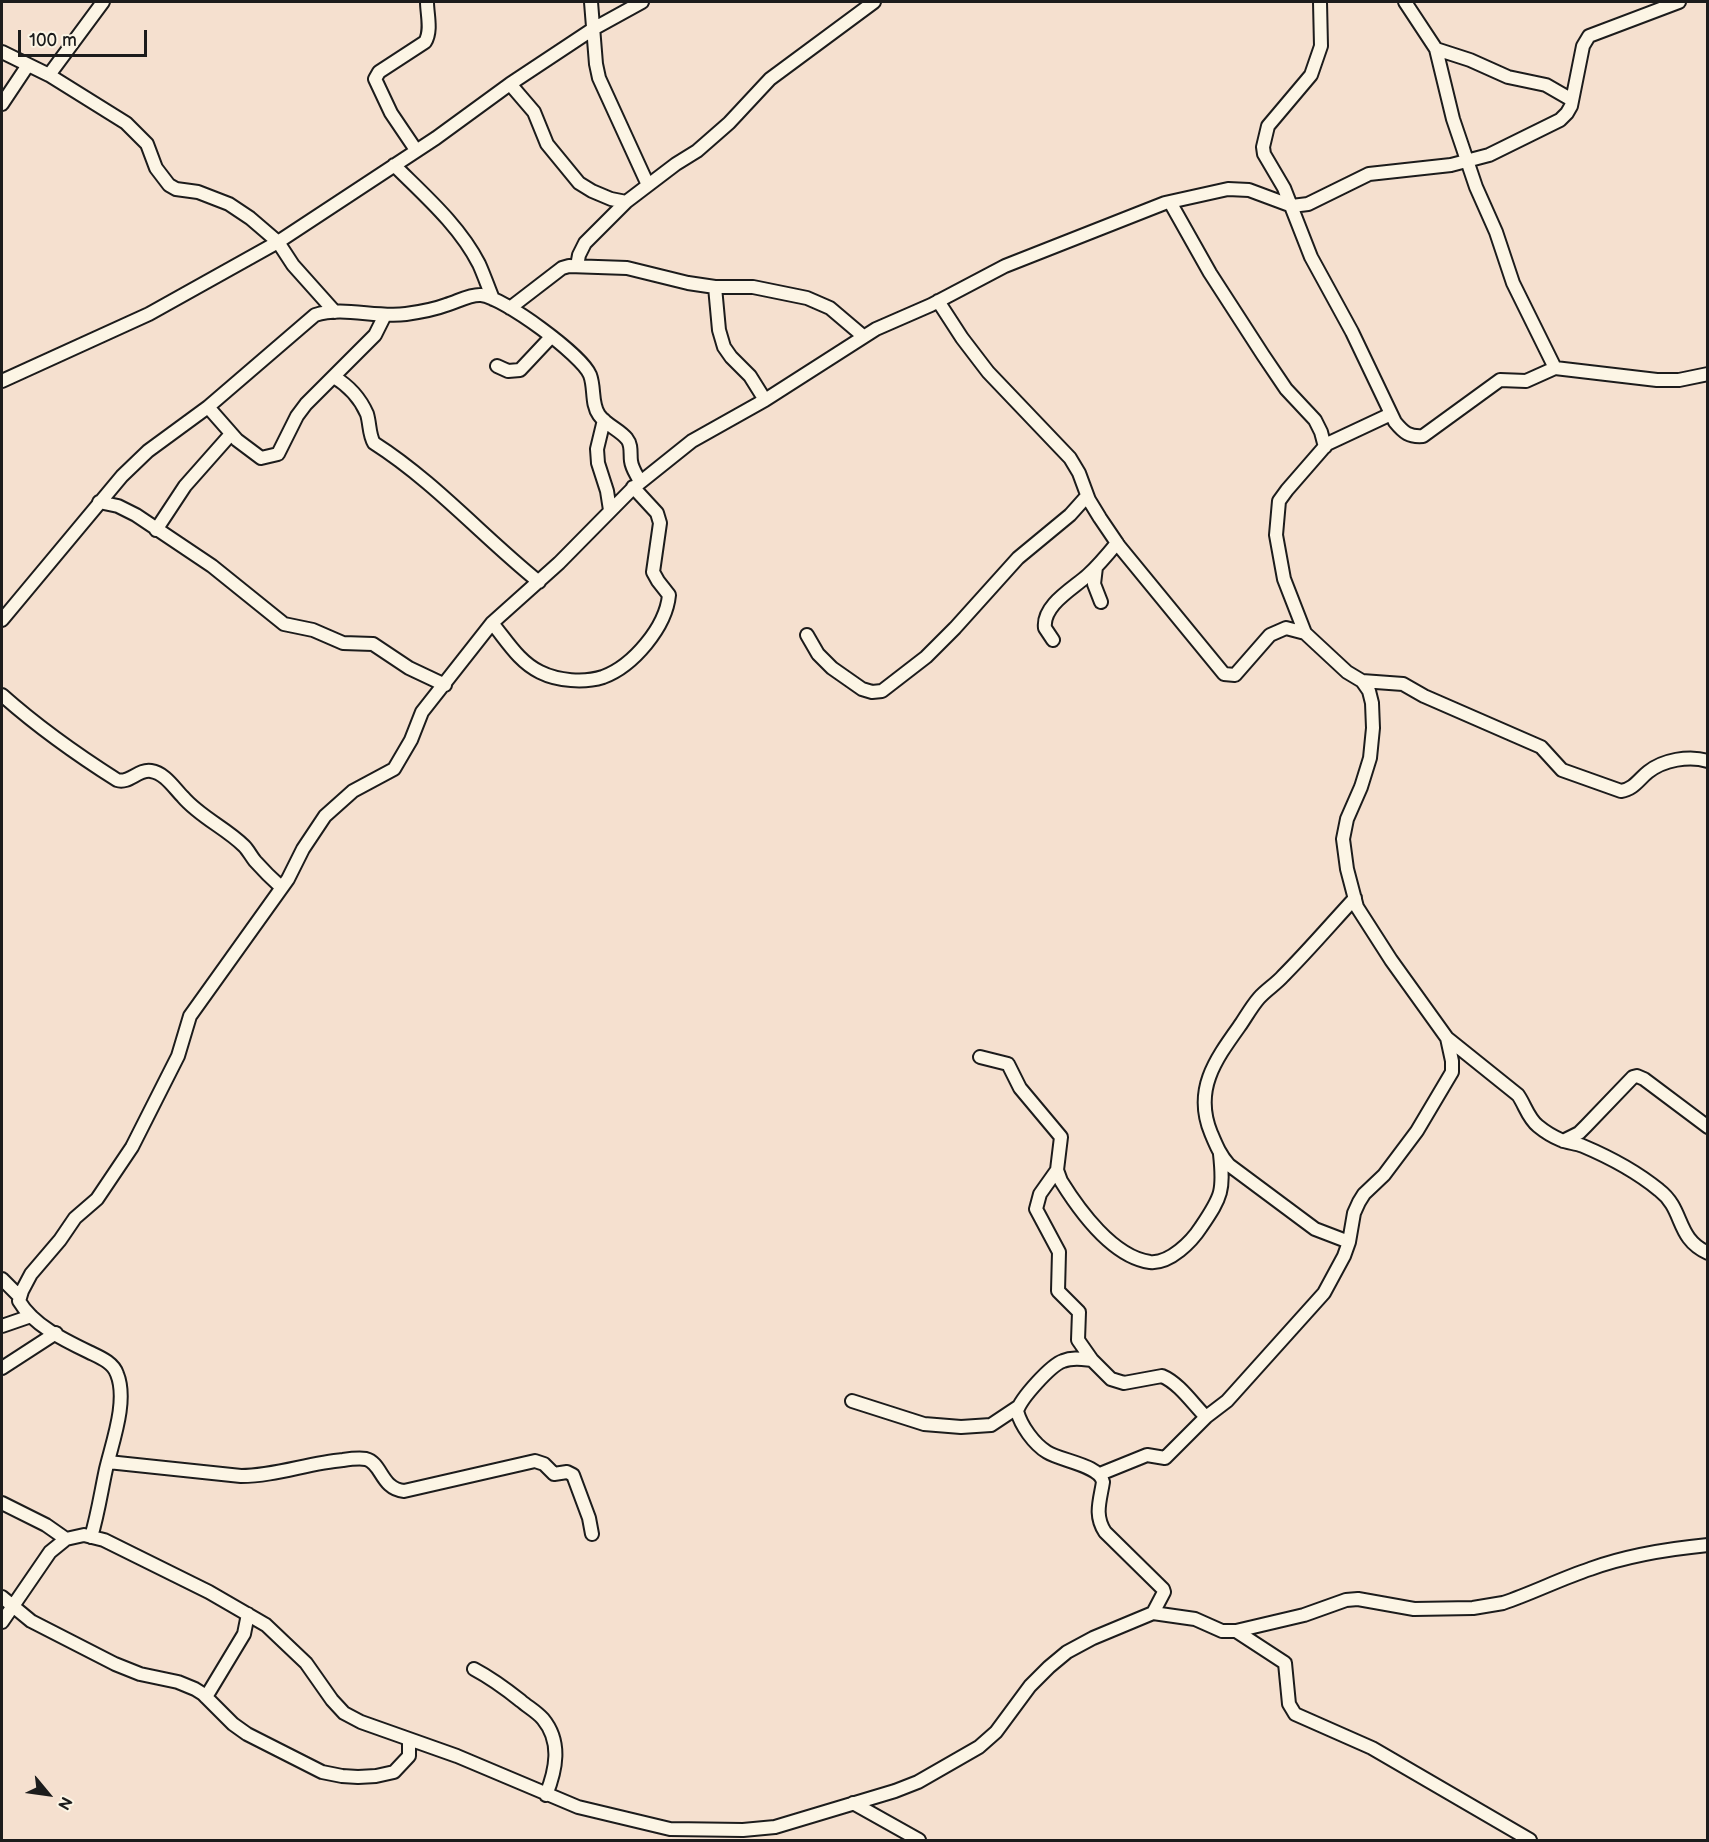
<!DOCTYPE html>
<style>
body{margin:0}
#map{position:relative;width:1709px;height:1842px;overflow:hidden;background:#f5e0cf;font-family:"Balsamiq Sans",sans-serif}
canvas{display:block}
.frame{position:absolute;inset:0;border:3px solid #1c1c1c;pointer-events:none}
.north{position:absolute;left:18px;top:1764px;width:60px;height:60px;-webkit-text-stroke:4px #fcf5e5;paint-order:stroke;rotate:119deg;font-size:16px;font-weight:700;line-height:24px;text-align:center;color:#1c1c1c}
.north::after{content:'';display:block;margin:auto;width:21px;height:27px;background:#1c1c1c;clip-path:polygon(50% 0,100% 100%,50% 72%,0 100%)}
.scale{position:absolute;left:18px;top:30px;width:129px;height:27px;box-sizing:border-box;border:3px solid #1c1c1c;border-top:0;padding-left:8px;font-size:18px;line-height:21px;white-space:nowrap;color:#1c1c1c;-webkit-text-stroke:4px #fcf5e5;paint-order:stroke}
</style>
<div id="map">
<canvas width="1709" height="1842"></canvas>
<div class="frame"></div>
<div class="north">N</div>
<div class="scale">100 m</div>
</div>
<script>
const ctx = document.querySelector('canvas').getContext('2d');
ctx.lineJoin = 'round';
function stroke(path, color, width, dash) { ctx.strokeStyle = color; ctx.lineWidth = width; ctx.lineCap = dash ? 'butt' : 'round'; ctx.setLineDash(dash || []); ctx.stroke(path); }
const minor = new Path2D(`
 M591,2l5,62 3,14 49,107
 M1320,2l1,44 -10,29 -43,51 -5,21 1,7 20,34 27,69 41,75 43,90c9,11 14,15 28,14l77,-56 26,1 29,-13 102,12h22l29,-6
 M1405,2l31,47 17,70 23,68 20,45 17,51 42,85
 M1436,49l34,11 38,17 38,8 26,15
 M2,52l47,23 77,48 21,21 9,24 13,17 7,4 22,3 31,12 21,14 28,24 15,23 42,47
 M49,75l54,-73
 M510,84l24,28 13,32 32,39 13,8 19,8 15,3
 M2,104l26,-39
 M416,150l-25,-37 -16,-34 4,-7 46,-30c7,-11 2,-28 2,-40
 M394,165c30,30 65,60 85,99 5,11 9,23 14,35
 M1170,202l40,71 53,82 23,34 29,31 6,12 4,15
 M577,266l2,-11 6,-12 41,-41 50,-38 21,-13 32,-28 41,-44 104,-77
 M715,287l4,43 5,17 7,10 19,19 15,24
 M938,301l24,37 26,34 82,86 9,15 10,27 11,18 19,28 105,128 11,1 35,-40 16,-7 19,5 42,39 15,9 7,10 3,12 1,25 -3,30 -9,29 -14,32 -4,20 4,30 10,38 34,53 56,78 71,57c7,10 10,23 20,31 6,5 16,11 23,14 7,3 15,3 22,6 26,11 54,26 76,44 26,20 16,48 49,63
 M510,308l52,-40 7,-2 58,2 61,15 27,4h38l54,11 23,10 33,28
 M497,366l11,5 12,-1 31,-33
 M334,377c15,9 26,21 33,37 3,10 2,21 7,29 61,39 109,94 165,139
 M2,381l147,-67 129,-72 158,-104 74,-54 83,-55 49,-27
 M208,407l29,33 24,18 17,-4 19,-38 9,-12 69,-69 10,-20
 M604,420l-7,29 1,14 9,28 3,19
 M99,502l19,4 18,9 76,51 72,58 29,6 30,13 30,1 36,24 36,17
 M156,530l29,-44 46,-52
 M1096,567l-2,17 7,18
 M2,620l120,-144 26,-25 60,-44 107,-92c28,-9 61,3 91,-1 14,-2 27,-4 40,-9 11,-3 24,-11 35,-10 22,2 101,60 109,80 5,13 1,29 9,40 7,10 21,15 28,24 5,6 3,15 4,22 1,8 6,14 9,21
 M492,623c15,18 27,39 48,49 18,9 44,11 63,5 30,-11 63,-50 66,-82l-11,-14 -5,-9 7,-49 -3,-10 -24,-26
 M1305,633l-21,-54 -8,-44 3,-34 8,-11 40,-46 64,-30
 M807,635l11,19 14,14 30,21 10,3 10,-1 44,-34 29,-29 63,-70 52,-43 17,-19
 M1053,640l-8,-12c-3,-23 29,-40 43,-53 11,-10 20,-21 29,-32
 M1362,681l41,3 21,12 117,51 21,23 59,21c13,-2 18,-12 27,-19 15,-12 41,-17 60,-11
 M2,695c36,32 74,59 115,85 12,4 21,-11 34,-9 14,2 23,17 32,26 17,20 43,31 61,49 4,4 7,10 11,15 8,9 17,18 26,26
 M980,1057l28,7 12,24 41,49 -4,33 4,11c18,29 52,76 89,81 20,2 42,-21 51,-35 21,-31 23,-36 19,-73
 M1563,1141l16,-8 7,-7 47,-49 4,-1 7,3 64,48
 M1057,1170l-17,24 -4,15 23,43 -1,39 21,21 -1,28 14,20 19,19 13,4 38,-7c17,7 31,28 44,41
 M1349,1242l-34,-13 -86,-64c-9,-10 -13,-20 -18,-32 -18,-44 5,-74 30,-109 6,-9 11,-18 18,-26 7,-8 17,-14 24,-22 25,-25 48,-52 72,-78
 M2,1279l18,18
 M2,1326l29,-10
 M1092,1360c-10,-1 -19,-3 -29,1 -12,4 -42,37 -46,50 4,15 17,33 30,41 14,9 53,13 56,30 -3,19 -9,33 2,50l58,57 1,3 -11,21
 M2,1368l54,-35
 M852,1401l72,23 37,3 30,-2 27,-18
 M108,1462l133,14c34,0 67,-13 102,-16 7,-1 16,-2 23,-1 16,4 15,30 38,32l131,-30 9,3 10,10 13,-2 6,3 16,43 3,16
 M1100,1474l47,-19 18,3 41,-41 21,-16 97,-108 20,-37 5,-14 5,-29 5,-11 5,-8 20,-19 33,-44 35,-59v-11l-5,-23
 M2,1503l44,22 20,14
 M91,1537c7,-23 10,-45 15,-68 6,-26 22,-68 11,-95 -4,-12 -18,-17 -28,-22 -25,-12 -56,-27 -70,-51l3,-10 9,-17 29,-34 15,-22 22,-19 35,-52 46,-91 12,-40 98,-137 15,-30 22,-33 28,-25 41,-22 17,-29 11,-28 70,-89 67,-60 73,-74 60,-48 73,-41 111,-71 55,-24 74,-39 160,-63 63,-14 21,1 43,16 16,-2 61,-30 82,-9 38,-10 71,-35 7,-7 4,-7 12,-60 6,-10 90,-34
 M2,1597l29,24 84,43 25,10 38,8 17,7 8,5 30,30 14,10 75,38 20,4 16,1 18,-1 18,-4 15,-16v-17
 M2,1622l48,-70 16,-13 18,-4 20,5 105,52 57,33 40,38 26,37 12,13 17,9 96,34 121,51 92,22 73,1 32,-3 120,-36 23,-9 61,-35 17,-15 34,-46 19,-19 18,-15 26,-14 60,-25 42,6 27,12h14l68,-16 42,-15 12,-1 56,10 59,-1 30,-5c30,-10 57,-24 87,-34 38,-14 77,-20 118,-24
 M1236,1631l49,32 4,41 6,10 77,34 158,92
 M474,1669c17,9 32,20 47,32 7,6 16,11 22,18 19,23 13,51 3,76
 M206,1697l38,-63 4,-20
 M853,1803l66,37`);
stroke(minor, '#1c1c1c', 16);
stroke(minor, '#fcf5e5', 12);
</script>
